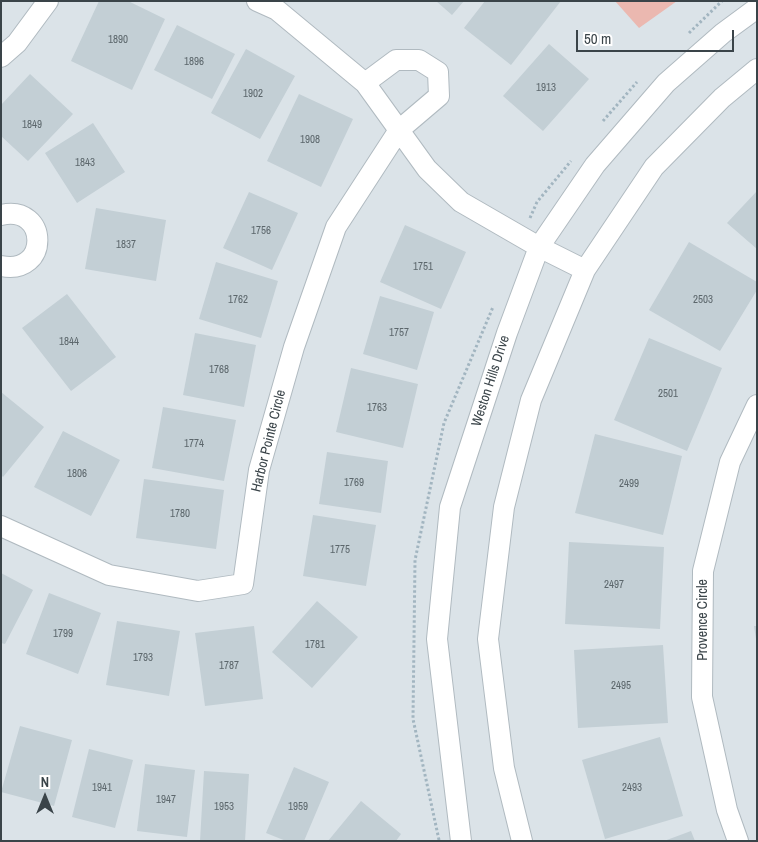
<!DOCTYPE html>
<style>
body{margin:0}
#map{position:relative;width:758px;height:842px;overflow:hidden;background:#edf1f5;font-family:"Archivo Narrow",sans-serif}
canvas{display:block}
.frame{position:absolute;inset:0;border:2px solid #3a4449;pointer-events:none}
.north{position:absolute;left:20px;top:772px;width:50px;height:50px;-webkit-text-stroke:4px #fff;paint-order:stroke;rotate:0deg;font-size:14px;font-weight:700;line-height:20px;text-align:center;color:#3a4449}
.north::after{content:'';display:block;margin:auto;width:18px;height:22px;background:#3a4449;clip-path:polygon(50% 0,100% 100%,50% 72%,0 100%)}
.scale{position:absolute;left:576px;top:30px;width:158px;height:22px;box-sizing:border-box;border:2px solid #3a4449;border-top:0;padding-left:6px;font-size:15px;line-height:18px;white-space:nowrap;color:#3a4449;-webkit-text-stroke:4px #fff;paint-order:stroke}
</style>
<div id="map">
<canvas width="758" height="842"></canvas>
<div class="frame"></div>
<div class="north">N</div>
<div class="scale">50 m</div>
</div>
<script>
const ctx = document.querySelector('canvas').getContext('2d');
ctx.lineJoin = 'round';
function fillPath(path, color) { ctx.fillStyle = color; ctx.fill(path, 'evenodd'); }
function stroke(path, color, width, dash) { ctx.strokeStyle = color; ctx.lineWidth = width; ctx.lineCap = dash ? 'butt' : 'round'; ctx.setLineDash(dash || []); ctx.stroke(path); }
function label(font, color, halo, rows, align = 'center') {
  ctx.font = font + ' "Archivo Narrow",sans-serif'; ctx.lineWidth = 4; ctx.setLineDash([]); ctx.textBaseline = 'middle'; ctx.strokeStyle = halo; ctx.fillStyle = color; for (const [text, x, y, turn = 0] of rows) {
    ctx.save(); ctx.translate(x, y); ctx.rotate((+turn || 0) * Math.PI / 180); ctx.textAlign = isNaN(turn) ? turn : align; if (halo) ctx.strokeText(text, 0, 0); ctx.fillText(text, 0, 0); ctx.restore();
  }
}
const residential = new Path2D(`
 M1,1h756v840h-756z`);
const water = new Path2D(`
 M615,1h62l-38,27z`);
const building = new Path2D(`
 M99,1h29l37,18 -33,71 -61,-29z
 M436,1h28l-12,14z
 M485,1h76l-50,64 -47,-37z
 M177,25l58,29 -23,45 -58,-29z
 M549,44l40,35 -46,52 -40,-35z
 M246,49l49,27 -35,63 -49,-26z
 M30,74l43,40 -45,47 -27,-25v-31z
 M299,94l54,25 -32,68 -54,-26z
 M93,123l32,49 -48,31 -32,-50z
 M757,191v58l-30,-26z
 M249,192l49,21 -26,57 -49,-22z
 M96,208l70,12 -10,61 -71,-12z
 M405,225l61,27 -25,57 -61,-27z
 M689,242l68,40v8l-37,61 -71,-41z
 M216,262l62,19 -17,57 -62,-19z
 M67,294l49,63 -45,34 -49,-63z
 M380,296l54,16 -17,58 -54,-16z
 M195,333l61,12 -12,62 -61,-12z
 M649,338l73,30 -35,83 -73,-31z
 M351,368l67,16 -15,64 -67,-16z
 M1,392l43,35 -41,50 -2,-2z
 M163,407l73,13 -12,61 -72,-13z
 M63,431l57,29 -29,56 -57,-29z
 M595,434l87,22 -19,79 -88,-22z
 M327,452l61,9 -7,52 -62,-9z
 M144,479l80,11 -8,59 -80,-11z
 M313,515l63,10 -10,61 -63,-10z
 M569,542l95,5 -4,82 -95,-5z
 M1,573l32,17 -28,54 -4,-1z
 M49,593l52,20 -23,61 -52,-20z
 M317,601l41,36 -46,51 -40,-36z
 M117,621l63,10 -11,65 -63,-11z
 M254,626l9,73 -58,7 -10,-73z
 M754,626h3v13h-1z
 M663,645l5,78 -90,5 -4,-78z
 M20,726l52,14 -18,66 -53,-14z
 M660,737l23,79 -78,23 -23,-79z
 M89,749l44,11 -18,68 -43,-11z
 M145,764l50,6 -8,67 -50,-6z
 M294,767l35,15 -25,59h-18l-20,-8z
 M204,771l45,3 -4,67h-45z
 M361,801l40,33 -5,7h-68z
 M691,831l4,10h-31z`);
const path = new Path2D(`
 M689,33l33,-32
 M603,121l34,-39
 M530,218l7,-16 34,-41
 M439,840l-26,-121 2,-159 29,-137 49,-116`);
const street = new Path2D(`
 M257,1l20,9 88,73 62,86 34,33 78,45 46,23
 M1,57l16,-14 31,-42
 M1,215c48,-11 49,61 0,51
 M1,526l108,49 89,16 45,-7 16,-114 35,-123 42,-120 63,-97 40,-34 -1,-24 -19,-12h-23l-31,23
 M461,841l-24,-202 13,-132 57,-174 32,-86 56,-82 71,-82 57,-50 34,-25
 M522,841l-18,-73 -16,-129 16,-132 27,-107 54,-130 69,-103 68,-69 35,-29
 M738,841l-11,-31 -25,-113 1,-126 27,-109 27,-57`);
const numberNames = [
 ["1890",118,40],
 ["1896",194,62],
 ["1913",546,88],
 ["1902",253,94],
 ["1849",32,125],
 ["1908",310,140],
 ["1843",85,163],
 ["1756",261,231],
 ["1837",126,245],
 ["1751",423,267],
 ["1762",238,300],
 ["2503",703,300],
 ["1757",399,333],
 ["1844",69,342],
 ["1768",219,370],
 ["2501",668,394],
 ["1763",377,408],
 ["1774",194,444],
 ["1806",77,474],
 ["1769",354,483],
 ["2499",629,484],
 ["1780",180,514],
 ["1775",340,550],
 ["2497",614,585],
 ["1799",63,634],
 ["1781",315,645],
 ["1793",143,658],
 ["1787",229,666],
 ["2495",621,686],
 ["1941",102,788],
 ["2493",632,788],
 ["1947",166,800],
 ["1953",224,807],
 ["1959",298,807]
];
const streetNames = [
 ["Weston Hills Drive",491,381,-72],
 ["Harbor Pointe Circle",269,441,-76],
 ["Provence Circle",703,620,-90]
];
fillPath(residential, '#dbe3e8');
fillPath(water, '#ebb8b0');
fillPath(building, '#c3cfd5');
stroke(street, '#b0bac0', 22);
stroke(path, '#a2b5c0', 3, [2.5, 2.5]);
stroke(street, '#fff', 20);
label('11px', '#5c676c', null, numberNames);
label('14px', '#3a4449', '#fff', streetNames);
</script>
